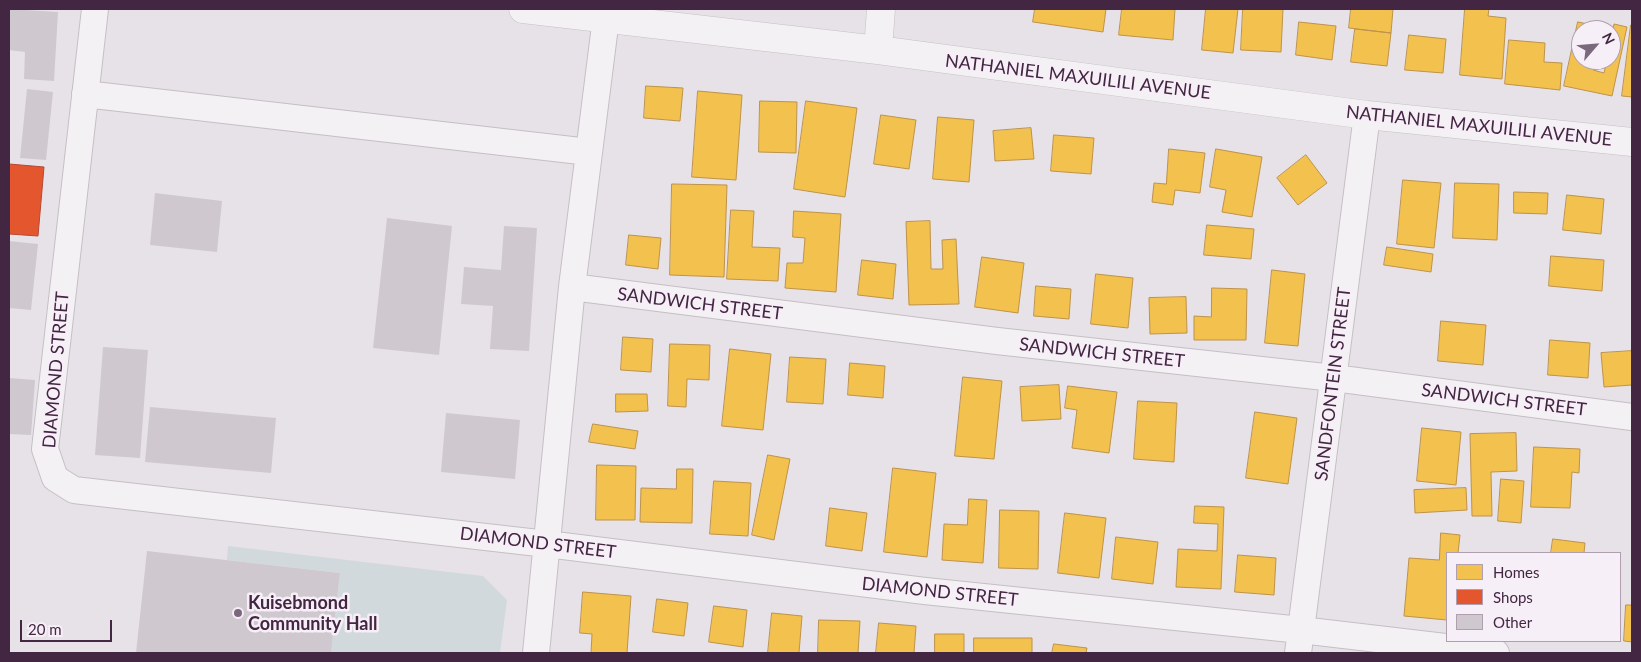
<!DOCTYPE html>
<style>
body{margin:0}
#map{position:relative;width:1641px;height:662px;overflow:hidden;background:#e7e2e7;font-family:Lato,sans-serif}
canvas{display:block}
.frame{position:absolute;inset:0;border:10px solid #432642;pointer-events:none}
.legend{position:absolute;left:1446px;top:552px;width:175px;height:90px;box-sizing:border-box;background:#f7eff7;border:1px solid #af9faf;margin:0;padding:6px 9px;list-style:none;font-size:15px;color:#432642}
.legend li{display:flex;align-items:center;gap:10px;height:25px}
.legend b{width:25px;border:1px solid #af9faf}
.north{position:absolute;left:1571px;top:20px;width:50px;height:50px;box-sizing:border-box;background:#f7eff7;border:1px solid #af9faf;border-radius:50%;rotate:63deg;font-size:14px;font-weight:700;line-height:20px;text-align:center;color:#432642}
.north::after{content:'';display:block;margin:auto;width:18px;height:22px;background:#7c687c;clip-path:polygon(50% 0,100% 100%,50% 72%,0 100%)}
.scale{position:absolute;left:20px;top:620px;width:92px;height:22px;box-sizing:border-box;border:2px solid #432642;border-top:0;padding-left:6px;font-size:15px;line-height:18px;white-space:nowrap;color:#432642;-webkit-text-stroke:4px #f7eff7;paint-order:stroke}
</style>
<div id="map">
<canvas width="1641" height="662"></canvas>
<div class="frame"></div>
<ul class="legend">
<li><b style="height:14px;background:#f2c14e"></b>Homes</li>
<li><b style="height:14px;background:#e4572e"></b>Shops</li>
<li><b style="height:14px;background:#cfc9cf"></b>Other</li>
</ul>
<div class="north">N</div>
<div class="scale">20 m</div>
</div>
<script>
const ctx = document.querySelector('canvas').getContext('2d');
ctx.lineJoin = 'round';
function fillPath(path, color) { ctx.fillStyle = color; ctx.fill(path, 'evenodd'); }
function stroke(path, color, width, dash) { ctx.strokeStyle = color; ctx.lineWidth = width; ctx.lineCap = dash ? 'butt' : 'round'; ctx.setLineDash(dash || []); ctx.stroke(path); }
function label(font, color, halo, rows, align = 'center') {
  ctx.font = font + ' Lato,sans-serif'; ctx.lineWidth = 5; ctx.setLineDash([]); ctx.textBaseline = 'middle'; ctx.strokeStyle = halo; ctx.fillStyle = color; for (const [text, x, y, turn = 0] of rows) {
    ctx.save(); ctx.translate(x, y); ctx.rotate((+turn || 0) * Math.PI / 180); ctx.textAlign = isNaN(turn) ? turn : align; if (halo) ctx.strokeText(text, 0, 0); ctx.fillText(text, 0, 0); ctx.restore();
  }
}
const green = new Path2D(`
 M228,546l255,30 24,24 -7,53h-169l9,-80 -113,-13z`);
const homes = new Path2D(`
 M1035,9h71l-3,23 -70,-10z
 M1122,9h53l-2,31 -54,-5z
 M1206,9h32l-5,44 -31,-3z
 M1243,9h40l-2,43 -40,-2z
 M1351,9h42l-2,24 -42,-5z
 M1465,9h24l-1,7 18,2 -4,61 -42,-4z
 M1299,22l37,4 -4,34 -36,-5z
 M1578,22l24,5 -1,3h-20v30h14l-2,10 11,3 3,-13h4v-19l3,-17 13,3 -15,69 -48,-10z
 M1631,25h1v72l-10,-1z
 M1355,29l36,4 -4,33 -36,-4z
 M1409,35l37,4 -3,34 -38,-3z
 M1509,40l36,3 -1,19 18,1 -2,27 -55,-6z
 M646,86l37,2 -3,33 -36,-3z
 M698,91l44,4 -6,85 -44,-3z
 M760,101l37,1 -1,51 -37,-1z
 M806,101l51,7 -12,89 -51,-8z
 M881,115l35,5 -7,49 -35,-5z
 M938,117l36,3 -5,62 -36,-3z
 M1031,128l3,31 -39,2 -2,-30z
 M1054,135l40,3 -3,36 -40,-3z
 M1169,149l36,4 -5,40 -25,-3 -2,15 -21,-3 2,-19 12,1z
 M1216,149l46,8 -10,60 -30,-5 4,-22 -16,-3z
 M1306,155l21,28 -29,22 -21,-27z
 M1403,180l38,3 -7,65 -37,-4z
 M1455,183l44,1 -2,56 -44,-2z
 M672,184l55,1 -3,92 -54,-2z
 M1514,192l34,1 -1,21 -33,-1z
 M1567,195l37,4 -3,35 -38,-4z
 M731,210l23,1 -2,36 28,1 -2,33 -51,-2z
 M794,211l47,3 -5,78 -51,-4 2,-25h16l2,-25 -12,-1z
 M930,221l1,48h12l-1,-29 14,-1 3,65 -50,1 -3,-83z
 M1207,225l47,4 -3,30 -47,-4z
 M629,235l32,3 -3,31 -32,-4z
 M1387,247l46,7 -2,18 -47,-7z
 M1551,256l53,4 -2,31 -53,-5z
 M982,257l42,6 -6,50 -43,-6z
 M862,260l34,4 -3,35 -35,-4z
 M1272,270l33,4 -7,72 -33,-3z
 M1096,274l37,4 -5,50 -37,-4z
 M1036,286l35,3 -2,30 -35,-3z
 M1212,288l35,1 -1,51h-52v-24l17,1z
 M1186,297l1,36 -37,1 -1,-36z
 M1441,321l45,4 -3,40 -45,-4z
 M623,337l30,2 -2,33 -30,-2z
 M1550,340l40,3 -2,35 -40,-3z
 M670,344l40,1 -1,35 -22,-1 -1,28 -18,-1z
 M730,349l41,5 -8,76 -41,-4z
 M1632,351v34l-28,2 -3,-34z
 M790,357l36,2 -3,45 -36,-2z
 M850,363l35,3 -2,32 -35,-3z
 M963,377l39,4 -8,78 -39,-3z
 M1059,385l2,34 -39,2 -2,-34z
 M1068,386l49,6 -8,61 -37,-5 5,-38 -12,-2z
 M616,394h31l1,17 -32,1z
 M1138,401l39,2 -3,59 -40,-3z
 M1255,412l42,6 -9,66 -42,-6z
 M593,424l45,7 -3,18 -46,-7z
 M1422,428l39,4 -5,53 -39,-4z
 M1516,433l1,38 -26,1 1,44h-20l-2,-82z
 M1534,447l46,2 -1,24 -7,-1 -2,36 -39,-1z
 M768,455l22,4 -16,81 -22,-5z
 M597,465l39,1 -1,54h-39z
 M893,468l43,5 -9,84 -43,-5z
 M677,469h16l-1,54 -52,-1 1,-34 35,1z
 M1501,479l23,2 -3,42 -23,-2z
 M714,481l37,2 -3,53 -38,-2z
 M1466,488l1,22 -52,3 -1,-23z
 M969,499l18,1 -4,63 -41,-3 2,-36 23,1z
 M1195,506l29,1 -3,82 -45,-2 2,-38 39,2 1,-27 -24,-1z
 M830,508l37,5 -5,38 -36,-5z
 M1000,510l39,1 -1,58 -39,-1z
 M1065,513l41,5 -7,60 -41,-5z
 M1441,533l19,2 -2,18h-11v67l-43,-4 5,-58 30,2z
 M1116,537l42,5 -5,42 -41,-5z
 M1553,539l32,4 -1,10h-33z
 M1238,555l38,3 -2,37 -39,-3z
 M583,592l48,4 -4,57h-36l1,-19 -12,-1z
 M657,599l31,4 -4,33 -31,-4z
 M1626,605h6v37l-8,-1z
 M714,606l33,4 -4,37 -34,-5z
 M772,613l30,3 -3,37h-31z
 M819,620l41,1 -2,32h-40z
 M879,623l37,3 -2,27h-38z
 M935,634h29v19h-29z
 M974,638h58v15h-58z
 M1054,644l33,4 -1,5h-34z`);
const shops = new Path2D(`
 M9,164l35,3 -6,69 -29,-2z`);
const building = new Path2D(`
 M9,9l49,3 -4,69 -30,-2 1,-27 -16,-2z
 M27,89l26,3 -7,68 -26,-2z
 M155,193l67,8 -5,51 -67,-7z
 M387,218l65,8 -13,129 -66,-7z
 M504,226l33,2 -8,123 -39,-2 3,-43 -32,-2 3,-37 37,3z
 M9,241l29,3 -7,66 -22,-2z
 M103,347l45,3 -8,108 -45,-3z
 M9,378l26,2 -4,55 -22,-1z
 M150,407l126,11 -5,55 -126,-11z
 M446,413l74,7 -5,59 -74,-7z
 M147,551l193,22 -9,80h-195z`);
const minor = new Path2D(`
 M95,9l-50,440 10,29 19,12 473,54 378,47 376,39 195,23
 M85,94l504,58
 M572,287l425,54 337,37 298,39
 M536,653l36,-366 34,-269
 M1298,653l69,-538`);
const tertiary = new Path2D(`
 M523,9l355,41 489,65 265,27
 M878,50l3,-41`);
const markers = [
 [238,613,5,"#7c687c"]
];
const streetNames = [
 ["NATHANIEL MAXUILILI AVENUE",1078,77,7],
 ["NATHANIEL MAXUILILI AVENUE",1479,126,6],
 ["SANDWICH STREET",700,304,7],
 ["SANDWICH STREET",1102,353,6],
 ["DIAMOND STREET",56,370,-85],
 ["SANDFONTEIN STREET",1333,384,-83],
 ["SANDWICH STREET",1504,400,7],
 ["DIAMOND STREET",538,543,7],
 ["DIAMOND STREET",940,592,6]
];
const poiNames = [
 ["Kuisebmond",248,603],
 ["Community Hall",248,624]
];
fillPath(green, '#d1d9dd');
fillPath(homes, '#f2c14e');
stroke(homes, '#be924a', 1);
fillPath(shops, '#e4572e');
stroke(shops, '#b44834', 1);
fillPath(building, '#cfc9cf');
stroke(minor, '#c5bfc5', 28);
stroke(tertiary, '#c5bfc5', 29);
stroke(minor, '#f4f1f4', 26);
stroke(tertiary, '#f4f1f4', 28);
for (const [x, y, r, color] of markers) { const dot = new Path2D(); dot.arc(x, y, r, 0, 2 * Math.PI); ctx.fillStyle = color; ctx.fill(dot); stroke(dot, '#f7eff7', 2); }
label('18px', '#432642', '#f7eff7', streetNames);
label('bold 18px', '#432642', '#f7eff7', poiNames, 'left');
</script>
